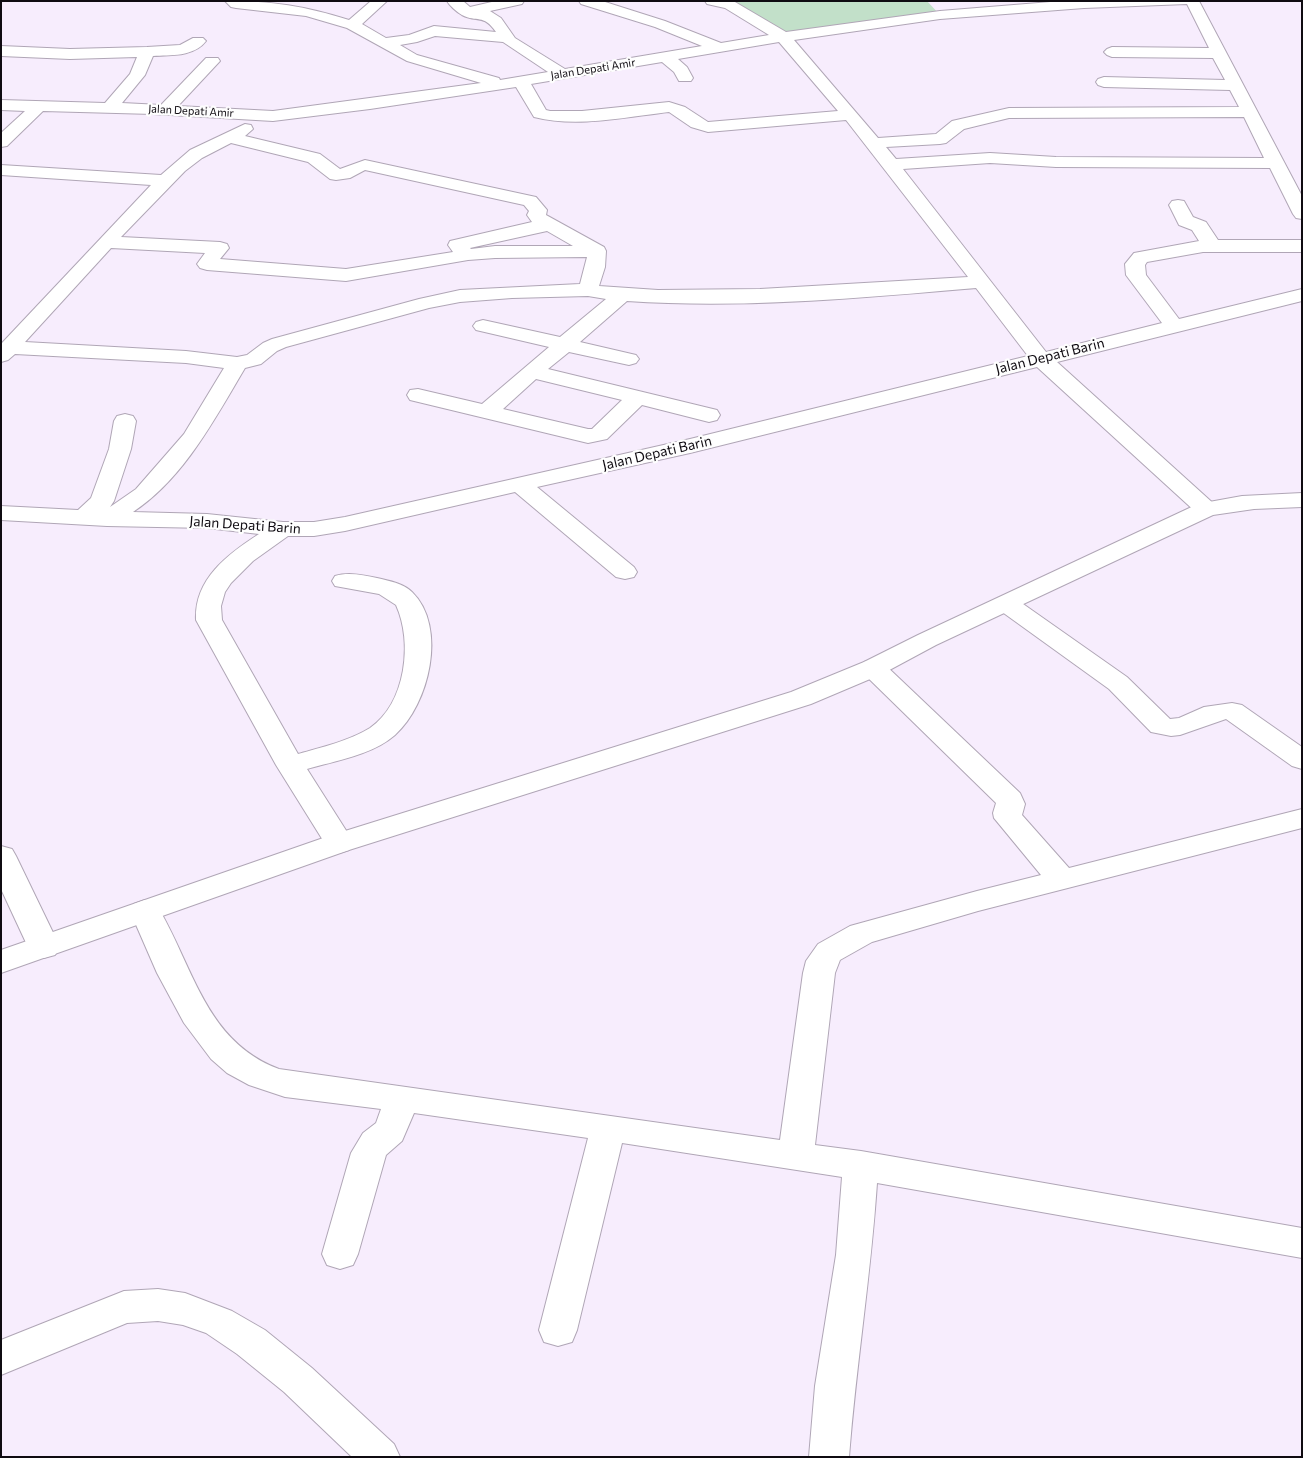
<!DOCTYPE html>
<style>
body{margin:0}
#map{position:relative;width:1303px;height:1458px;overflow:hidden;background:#f7edfd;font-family:Commissioner,sans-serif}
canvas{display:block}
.frame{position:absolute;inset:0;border:2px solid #0f0b11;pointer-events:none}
</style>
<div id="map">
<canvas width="1303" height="1458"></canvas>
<div class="frame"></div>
</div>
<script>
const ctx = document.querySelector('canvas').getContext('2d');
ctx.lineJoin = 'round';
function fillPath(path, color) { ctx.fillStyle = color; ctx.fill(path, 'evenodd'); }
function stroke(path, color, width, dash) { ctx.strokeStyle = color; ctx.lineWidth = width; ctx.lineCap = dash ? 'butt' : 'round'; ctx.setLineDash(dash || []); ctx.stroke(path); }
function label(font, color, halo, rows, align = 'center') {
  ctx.font = font + ' Commissioner,sans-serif'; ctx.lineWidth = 4.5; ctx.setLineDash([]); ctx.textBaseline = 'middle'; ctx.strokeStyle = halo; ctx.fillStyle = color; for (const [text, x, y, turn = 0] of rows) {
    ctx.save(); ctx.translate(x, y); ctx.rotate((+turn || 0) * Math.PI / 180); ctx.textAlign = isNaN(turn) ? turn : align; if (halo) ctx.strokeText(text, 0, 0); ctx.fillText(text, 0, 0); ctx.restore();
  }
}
const green = new Path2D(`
 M716,1h211l13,14 -150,21 -56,-31z`);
const minor = new Path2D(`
 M225,1c47,0 80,5 124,19l22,-19h16l-25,23 24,14 23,-3 25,-9 62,6c-13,-19 -19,-9 -34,-17 -5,-3 -12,-9 -15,-14h16l7,6 26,-6h28l-2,3 -32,7 11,7 14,20 50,31 137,-23 -47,-19 -74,-23 -2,-3h23l63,20 56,22 48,-8 -44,-27 -18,-4 -2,-3 30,1 51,30 154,-21 123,-10h136l103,195v23l-6,-1 -3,-4 -23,-46 -214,-1 -66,-4 -87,6 143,183 116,-29 -36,-48 -1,-11 9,-11 65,-12 -7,-11 -13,-5 -10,-20 3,-4 6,-1 6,1 9,16 13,5 12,18h84v12h-99l-56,10 -2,3 1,10 33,44 123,-30v12l-245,61 157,142 4,5 -4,5 -8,2 -8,-2 -161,-147 -347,86 -153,34 97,80 3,5 -3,5 -9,2 -9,-2 -101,-85 -170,39 -31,5h-26l-35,25 -22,22 -6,9 -4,14 1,14 76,134c24,-7 51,-13 72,-26 36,-25 43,-86 26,-123l-17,-11 -44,-8 -3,-5 3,-5c13,-4 28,-1 42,2 12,3 26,5 35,14 36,35 17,113 -17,143 -23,20 -60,26 -88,34l47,74 -5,7 -10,3 -10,-3 -53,-85 -80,-145c-2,-41 32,-66 63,-86l-52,-6 -100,-2 -106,-6v-14l77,4 13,-12 18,-49 5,-28 3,-5 8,-2 8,2 3,5 -5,28 -17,52 -4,6 26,-18 48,-55 40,-66 -38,-5 -171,-9 -7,6 -7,2 1,-19 149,-158 -150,-10v-10l160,10 29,-25 55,-26 6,1 2,4 -8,7 75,18 20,15 25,-9 171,37 11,13 -1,5 58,32 2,4 -1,16 -6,19 59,4 102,-1 208,-12 -122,-157 -138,12 -17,-5 -22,-15c-44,5 -92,16 -135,5l-18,-30 -146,22 -97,12 -120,-7 -110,-3 -36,35 -6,1v-14l24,-22 -24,-1v-10l104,3 25,-29 7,-17 -67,2 -69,-3v-10l69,3 77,-2 33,-2 13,-7h10l3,3c-12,16 -36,14 -53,15l-8,19 -23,28 39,2 45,-47h12l2,3 -42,45 95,5 208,-28 -74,-22 -60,-33 -41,-12 -70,-8 -5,-1zM1187,4l22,44 -97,-1 -5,2 -3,3 3,3 5,2 101,1 12,22 -121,-3 -6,2 -2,3 2,3 6,2 126,3 9,17 -230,1 -57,13 -16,13 -58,4 -84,-98 146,-21 144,-11zM435,36l68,6 45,30 -48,8 -1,-2 -82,-23 -17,-10 17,-3zM779,42l59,69 -130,11 -23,-15 -16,-5 -87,9h-32l-4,-1 -15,-26 131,-22 12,10 5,9h12l2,-3 -6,-11 -9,-8zM1244,117l20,41 -208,-1 -66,-4 -94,6 -10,-12 54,-3 6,-1 18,-14 45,-11zM231,143l77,19 22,17 6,1 14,-2 15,-8 159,35 5,6 -2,4 5,7 -82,19 -2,4 5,7 -107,17 -126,-10 9,-11 -2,-4 -7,-2 -99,-5 64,-66 17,-13zM547,231l26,15h-78l-24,3 -1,-1zM111,248l94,5 -8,11 3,4 7,2 139,11 122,-21 27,-2 92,-1 -7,27 -120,6 -41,9 -147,40 -9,4 -16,12 -10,2 -51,-6 -161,-9zM976,288l52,68 -338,83 -345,78 -31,5h-31l-76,-8 -74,-2c51,-34 81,-92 112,-144l16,-4 16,-13 9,-4 143,-39 31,-6 52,-4 76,-2 18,3 -46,38 -77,-17 -7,2 -3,4 3,4 73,17 -67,57 -64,-15 -8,1 -3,5 3,5 178,43 19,-4 35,-34 67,17 8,-2 3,-5 -3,-5 -169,-41 21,-17 60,13 7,-2 3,-4 -3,-4 -56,-13 47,-41c115,8 234,-3 349,-13zM536,379l86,21 -30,29h-4l-85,-20z
 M1007,596l9,3 111,78 43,42 9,-1 25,-11 28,-4 10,2 60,42v22l-10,-3 -66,-47 -46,16 -9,1 -20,-4 -42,-43 -111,-80 -4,-5 4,-5z
 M873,660l9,2 138,131 5,11 -3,11 47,53 233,-59v19l-324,83 -106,31 -32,18 -5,13 -20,172 46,6 441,77v30l-425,-75c-6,92 -21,182 -28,274h-40l6,-71 21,-131 6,-78 -220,-34 -45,187 -5,12 -14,4 -14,-4 -5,-12 49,-192 -174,-25 -12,28 -16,14 -28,99 -5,11 -13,4 -13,-4 -5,-11 29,-101 12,-20 13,-10 5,-14 -96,-12 -36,-12 -22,-12 -16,-14 -27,-36 -27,-50 -27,-62 4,-7 11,-4 11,4c37,60 48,137 123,165l501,71 23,-167 3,-12 12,-17 32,-18 127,-35 64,-16 -47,-57 -1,-5 3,-10 -132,-129 -4,-6 4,-6z
 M1,846l11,3 4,7 44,91 -5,8 -11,3 -11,-3 -5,-8 -27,-58z
 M158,1289l27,4 47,18 33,19 47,38 82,76 6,13h-48l-68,-65 -47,-38 -31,-21 -23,-8 -25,-4 -31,2 -126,52v-35l123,-49z`);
const major = new Path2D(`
 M1302,493v14l-48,2 -41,6 -277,130 -54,29 -71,30 -462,146 -348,123v-23l328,-114 462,-144 73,-30 54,-27 280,-131 44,-8z`);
const farStreetnames = [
 ["Jalan Depati Amir",593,69,-9],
 ["Jalan Depati Amir",191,111,3]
];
const streetNames = [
 ["Jalan Depati Barin",1050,356,-14],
 ["Jalan Depati Barin",657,453,-13],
 ["Jalan Depati Barin",245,525,4]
];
fillPath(green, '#c2e0c9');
stroke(minor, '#b0a6b6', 2);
stroke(major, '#b0a6b6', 2);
fillPath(minor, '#fff');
fillPath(major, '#fff');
label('11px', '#0f0b11', '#fefefe', farStreetnames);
label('14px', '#0f0b11', '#fefefe', streetNames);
</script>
